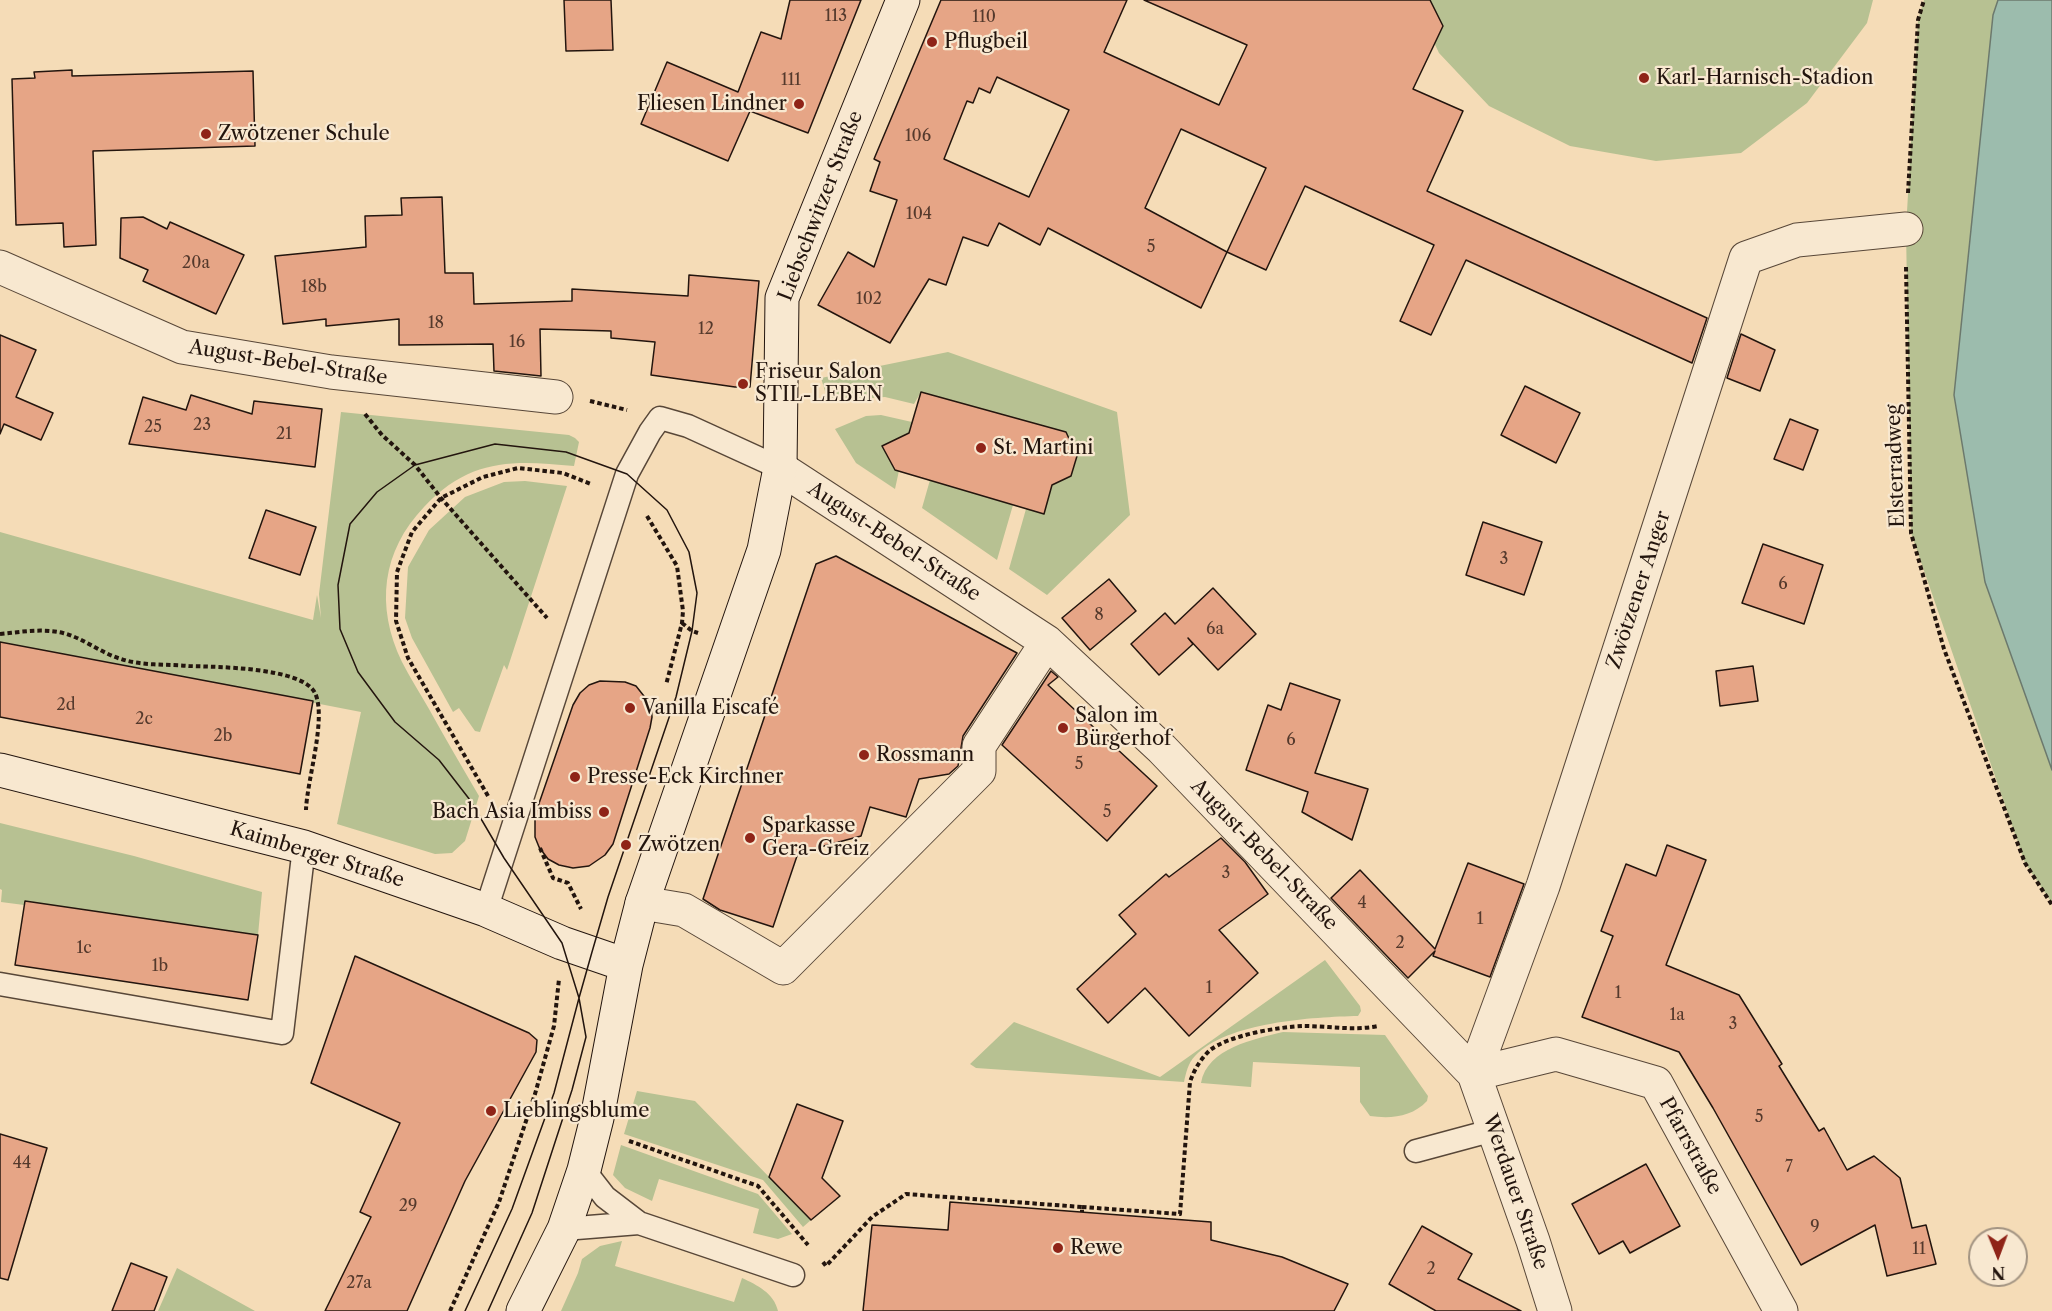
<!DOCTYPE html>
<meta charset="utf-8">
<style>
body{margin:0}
#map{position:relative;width:2052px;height:1311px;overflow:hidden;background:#f5dcb7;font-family:"Libre Caslon Text",serif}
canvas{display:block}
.north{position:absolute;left:1968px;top:1227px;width:60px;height:60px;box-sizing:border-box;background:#f8e8d0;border:2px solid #a39482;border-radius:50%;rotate:179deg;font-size:16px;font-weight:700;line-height:24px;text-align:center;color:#23150e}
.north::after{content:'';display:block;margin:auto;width:21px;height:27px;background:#8f2418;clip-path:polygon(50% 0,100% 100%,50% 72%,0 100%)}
</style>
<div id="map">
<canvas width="2052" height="1311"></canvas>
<div class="north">N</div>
</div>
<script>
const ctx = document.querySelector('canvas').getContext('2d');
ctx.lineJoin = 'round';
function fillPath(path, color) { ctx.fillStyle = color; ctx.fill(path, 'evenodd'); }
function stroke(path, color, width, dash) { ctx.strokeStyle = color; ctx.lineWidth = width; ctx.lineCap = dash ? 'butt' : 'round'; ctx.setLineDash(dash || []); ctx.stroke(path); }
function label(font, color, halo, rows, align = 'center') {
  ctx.font = font + ' "Libre Caslon Text",serif'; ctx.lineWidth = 4.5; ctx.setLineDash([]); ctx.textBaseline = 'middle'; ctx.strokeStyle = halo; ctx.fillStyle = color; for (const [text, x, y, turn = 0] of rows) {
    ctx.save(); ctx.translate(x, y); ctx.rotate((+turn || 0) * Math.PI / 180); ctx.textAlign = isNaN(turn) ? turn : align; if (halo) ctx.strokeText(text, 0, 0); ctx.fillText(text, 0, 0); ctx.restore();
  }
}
const green = new Path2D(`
 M1414,0h459l-6,23 -60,80 -66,50 -85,8 -86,-15 -81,-40 -50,-53z
 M1924,0h74l-5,15 -39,380 31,187 67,188v133l-27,-40 -114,-330 -5,-304 12,-209z
 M948,352l169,60 13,103 -83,80 -38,-26 17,-60 18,4 8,-28 19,-9 6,-20 -11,-24 -145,-40 -7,12 -29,-7 -57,4 -7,-23z
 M341,412l228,23 6,3 4,4 -5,24c-61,-6 -104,-8 -150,41 -42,44 -49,99 -22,155 8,16 18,31 27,47 16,29 33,58 50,87l-14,45 -13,12 -17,1 -98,-30 24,-112 -361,-70v-110l313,88 4,-25 4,23 -2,-24z
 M881,415l31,7 -5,18 -21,14 5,9 9,3 -5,23 -39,-26 -21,-34 31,-13z
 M930,480l83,25 -16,55 -75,-52z
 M525,481l42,5 -60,184 -3,-5 -24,67 -5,-1 -16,-23 -6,4 -41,-74 -7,-20 3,-51 21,-37 36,-33 39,-15z
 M0,823l134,33 128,36 -4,43 -233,-34 -1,4 -23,-3 1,-12 -2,-1z
 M1325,960l35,46 1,5 -3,5c-45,1 -131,6 -163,40 -7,7 -9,17 -11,26l-208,-14 -6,-4 44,-42 146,55z
 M1283,1032l102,3 43,61 -1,5c-15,16 -36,18 -57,15l-10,-14v-35l-107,-5 -2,25 -50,-4c6,-35 54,-44 82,-51z
 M637,1091l58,10 116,119 -8,7 -40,-47 -139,-46z
 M621,1145l137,49 34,40 -14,5 -25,-6 6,-24 -100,-30 -7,22 -27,-13 -12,-13z
 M622,1241l-7,25 119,36 8,-24c15,7 32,15 36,33h-217l17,-38 4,-14 18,-13z
 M177,1268l78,43h-97z`);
const water = new Path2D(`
 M1998,0h54v770l-67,-188 -31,-187 39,-380z`);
const building = new Path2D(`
 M564,0h47l2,50 -47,1z
 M790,0h71l-53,133 -58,-22 -22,50 -87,-37 26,-62 71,30 23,-60 20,7z
 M941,0h186l-23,52 115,53 28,-60 -103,-45h286l13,26 -30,63 50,22 -36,80 280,127 -15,45 -226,-103 -35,75 -31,-14 34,-76 -129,-59 -39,84 -39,-18 -26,56 -153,-80 -8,17 -41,-22 -11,23 -25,-9 -17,48 -17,-6 -39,64 -72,-38 30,-53 26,15 23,-67 -27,-9 10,-29 -6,-3zM997,77l72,33 -40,87 -85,-38 23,-58 6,2 6,-15 11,5zM1181,129l85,39 -39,84 -82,-44z
 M72,70v6l181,-5 2,75 -162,5 3,94 -32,2 -1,-24 -47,2 -4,-146 23,-1 -1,-6z
 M442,197l3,76h28l1,31 98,-3v-12l116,7 1,-21 70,6 -9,106h-15l-84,-12 4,-33 -44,-4v-7l-71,-2 1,47 -47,-5 -1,-27 -94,1v-26l-73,7v-7l-43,5 -8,-68 91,-9 -1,-31 37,-1 -1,-17z
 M143,217l24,12 3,-7 74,33 -28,59 -73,-33 5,-11 -28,-12 1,-40z
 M1741,334l34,16 -15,41 -33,-13z
 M0,335l36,15 -20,47 37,16 -12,27 -37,-16 -4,10z
 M1525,386l55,27 -24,50 -55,-28z
 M921,392l145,40 11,24 -6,20 -19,9 -8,29 -149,-44 -13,-24 27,-13z
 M191,395l61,19 2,-13 68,8 -7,58 -186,-23 14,-47 43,13z
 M1790,419l28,11 -15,40 -29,-11z
 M266,510l50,17 -16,48 -51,-17z
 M1483,522l59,20 -18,53 -58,-20z
 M1763,544l60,21 -19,59 -62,-21z
 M836,556l181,97 -54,83 -5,30 -9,8 -30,5 -13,38 -36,-10 -9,29 -63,17 -25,74 -53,-17 -17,-11 113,-335z
 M1109,579l27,32 -46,39 -28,-32z
 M1213,588l43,46 -38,36 -30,-32 5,6 -34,31 -28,-31 34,-31 10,11z
 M0,642l313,59 -13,73 -300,-57z
 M1753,666l5,35 -38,5 -4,-35z
 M1051,671l7,6 -10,8 109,101 -50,55 -105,-96z
 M600,681l25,1 11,4 15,19 1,12 -2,11 -37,116 -8,11 -16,11 -16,2 -14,-3 -11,-6 -9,-12 -4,-10v-22l38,-110 7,-12 9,-8z
 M1290,683l50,17 -25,73 53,16 -16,51 -50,-28 6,-20 -62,-22 22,-65 13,5z
 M1221,838l24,24 23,32 -49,36 39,43 -69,63 -44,-48 -37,35 -31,-34 59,-55 -17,-19 47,-41 3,3z
 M1667,845l39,15 -40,105 73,30 43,69 -3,2 40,65 5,-3 23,42 27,-14 26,22 12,50 14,-3 10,39 -49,12 -12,-51 -74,40 -88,-157 -34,-56 -97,-35 31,-81 -12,-5 25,-67 30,12z
 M1468,863l56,21 -34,93 -57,-21 2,-5 -27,27 -77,-80 29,-28 75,79z
 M25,901l233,34 -10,65 -233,-35z
 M355,956l174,77 8,7 -1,12 -71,129 -58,130h-82l46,-94 -11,-5 40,-89 -89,-40z
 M797,1104l46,17 -21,57 18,18 -29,24 -42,-43z
 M0,1134l47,14 -39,132 -8,-2z
 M1646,1164l34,62 -50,27 -7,-12 -24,13 -27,-50z
 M950,1202l261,20v18l71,17 66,27 -14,27h-471l9,-86 76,5z
 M1422,1226l50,28 -14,25 63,32h-85l-47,-27z
 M131,1263l36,14 -13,34h-42z`);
const path = new Path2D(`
 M1908,193l10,-173 6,-20
 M1906,267l5,266 33,116 81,214 27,42
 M590,401l37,9
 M365,414l17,21 33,30 26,33 106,120
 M647,516l30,50 6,45 -1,12 -16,62
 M682,623l10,8 6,2
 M0,634c21,-2 42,-6 63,-1 20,5 38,20 58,26 21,7 47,5 68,7 27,1 113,1 126,27 12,25 -8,87 -9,117
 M488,796l-80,-138 -12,-37 1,-49 15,-40 29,-34 42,-21 35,-9 45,5 28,11
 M540,848l13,30 15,5 13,26
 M629,1141l129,45 50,59
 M1082,1207l98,7 10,-132c4,-12 10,-22 19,-31 19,-16 70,-24 94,-25 25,0 51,5 75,0
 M823,1262l3,4 46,-49 34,-23 176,13v5
 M450,1311l49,-109 36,-108 19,-68 5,-47`);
const lane = new Path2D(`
 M486,910l141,-436 23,-42 10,-14 28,8 92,42
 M0,984l282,49 22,-186
 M1416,1151l78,-21
 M584,1170l21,27 34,26 154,52
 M564,1229l75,-6`);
const street = new Path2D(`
 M0,267l182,80 149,25 225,25
 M780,468l267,174 115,107 312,325 59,167 22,70
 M642,903l42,7 99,58 196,-197v-25l68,-104
 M1474,1074l69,-188 203,-628 51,-18 109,-11
 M1474,1074l82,-20 100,29 125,228`);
const secondary = new Path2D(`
 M0,770l304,77 182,63 76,33 64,22
 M523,1311l41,-82 20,-59 13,-52 29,-153 16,-62 122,-353 16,-82 2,-170 121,-298`);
const tram = new Path2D(`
 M465,1311l47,-102 42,-116 25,-95 13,-46 16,-55 68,-200 16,-66 5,-38 -8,-41 -22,-42 -40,-36 -61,-22 -71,-8 -80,21 -38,27 -27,32 -12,61 2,44 18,43 37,50 44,38 31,40 34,58 58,85 17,55 7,39 -14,53 -40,123 -44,98`);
const markers = [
 [932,42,6,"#8f2418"],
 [1644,78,6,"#8f2418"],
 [799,104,6,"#8f2418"],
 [206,134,6,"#8f2418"],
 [743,384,6,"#8f2418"],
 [981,448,6,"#8f2418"],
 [630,708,6,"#8f2418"],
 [1063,728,6,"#8f2418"],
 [864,755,6,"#8f2418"],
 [575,777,6,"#8f2418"],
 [604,812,6,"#8f2418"],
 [750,838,6,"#8f2418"],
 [626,845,6,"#8f2418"],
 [491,1111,6,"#8f2418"],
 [1058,1248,6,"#8f2418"]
];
const numberNames = [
 ["113",836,16],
 ["110",984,17],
 ["111",791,80],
 ["106",918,136],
 ["104",919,214],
 ["5",1151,247],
 ["20a",196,263],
 ["18b",314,287],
 ["102",869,299],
 ["18",436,323],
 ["12",706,329],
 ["16",517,342],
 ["23",202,425],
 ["25",153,427],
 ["21",284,434],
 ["3",1504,559],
 ["6",1783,584],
 ["8",1099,615],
 ["6a",1215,629],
 ["2d",66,705],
 ["2c",144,719],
 ["2b",223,736],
 ["6",1291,740],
 ["5",1079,764],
 ["5",1107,812],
 ["3",1226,873],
 ["4",1362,903],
 ["1",1480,919],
 ["2",1400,943],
 ["1c",84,948],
 ["1b",160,966],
 ["1",1209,988],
 ["1",1618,993],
 ["1a",1677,1015],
 ["3",1733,1024],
 ["5",1759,1117],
 ["44",22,1163],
 ["7",1789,1167],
 ["29",408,1206],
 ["9",1815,1227],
 ["11",1919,1249],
 ["2",1431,1269],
 ["27a",359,1283]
];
const poiNames = [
 ["Pflugbeil",944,42],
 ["Karl-Harnisch-Stadion",1656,78],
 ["Fliesen Lindner",787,104,"right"],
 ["Zwötzener Schule",218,134],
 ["Friseur Salon",755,372],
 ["STIL-LEBEN",755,395],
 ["St. Martini",993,448],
 ["Vanilla Eiscafé",642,708],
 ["Salon im",1075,716],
 ["Bürgerhof",1075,739],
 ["Rossmann",876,755],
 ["Presse-Eck Kirchner",587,777],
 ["Bach Asia Imbiss",592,812,"right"],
 ["Sparkasse",762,826],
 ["Gera-Greiz",762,849],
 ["Zwötzen",638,845],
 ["Lieblingsblume",503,1111],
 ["Rewe",1070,1248]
];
const streetNames = [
 ["Liebschwitzer Straße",821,206,-69],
 ["August-Bebel-Straße",288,363,9],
 ["Elsterradweg",1896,466,-92],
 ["August-Bebel-Straße",894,542,33],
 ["Zwötzener Anger",1639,590,-72],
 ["Kaimberger Straße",317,855,17],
 ["August-Bebel-Straße",1264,855,46],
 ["Pfarrstraße",1690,1146,61],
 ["Werdauer Straße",1515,1192,71]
];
fillPath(green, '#b7c192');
fillPath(water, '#9cbcad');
stroke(water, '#6c796d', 1.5);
fillPath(building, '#e6a586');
stroke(building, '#23150e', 1.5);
stroke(lane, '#584738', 25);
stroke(street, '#584738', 35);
stroke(secondary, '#23150e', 35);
stroke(path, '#23150e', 4, [4.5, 3]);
stroke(lane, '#f8e8d0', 22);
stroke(street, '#f8e8d0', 33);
stroke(secondary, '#f8e8d0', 33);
stroke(tram, '#23150e', 1.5);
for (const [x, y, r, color] of markers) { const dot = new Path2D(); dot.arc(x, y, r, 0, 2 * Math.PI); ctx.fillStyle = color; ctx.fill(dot); stroke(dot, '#f8e8d0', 2); }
label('16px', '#54392c', null, numberNames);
label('20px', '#23150e', '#f8e8d0', poiNames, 'left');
label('20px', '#23150e', '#f8e8d0', streetNames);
</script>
